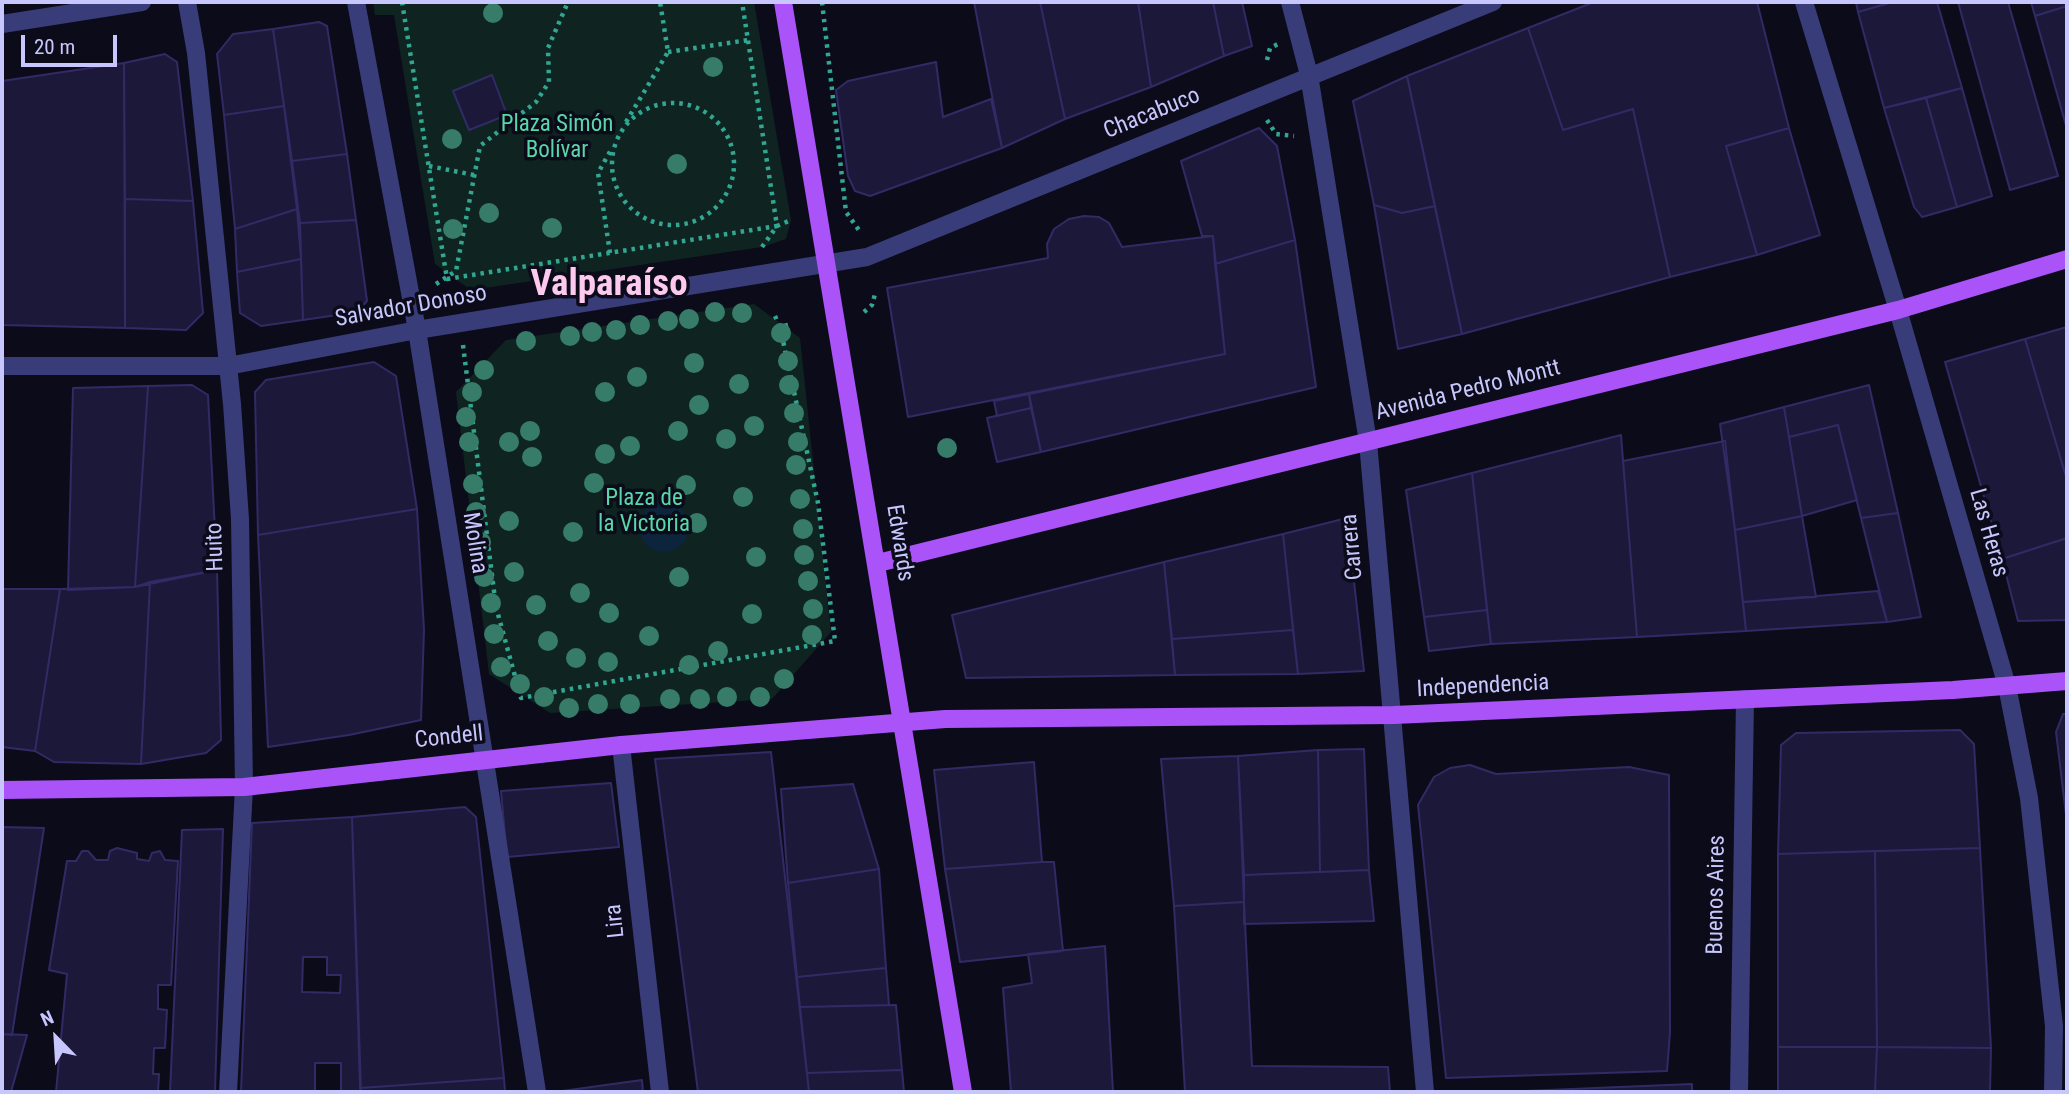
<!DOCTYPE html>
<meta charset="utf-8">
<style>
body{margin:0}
#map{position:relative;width:2069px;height:1094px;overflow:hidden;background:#0c0b1a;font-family:"Roboto Condensed",sans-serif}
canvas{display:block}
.frame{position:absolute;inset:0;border:4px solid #c7c7fd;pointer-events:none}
.north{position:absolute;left:21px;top:1003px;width:70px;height:70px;-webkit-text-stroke:5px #0c0b1a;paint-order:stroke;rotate:336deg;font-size:19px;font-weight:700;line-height:28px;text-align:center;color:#c7c7fd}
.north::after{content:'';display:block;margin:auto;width:24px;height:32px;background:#c7c7fd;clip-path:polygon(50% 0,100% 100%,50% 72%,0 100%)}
.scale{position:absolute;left:21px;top:35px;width:96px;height:32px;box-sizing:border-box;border:4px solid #c7c7fd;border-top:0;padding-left:9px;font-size:21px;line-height:24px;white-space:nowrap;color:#c7c7fd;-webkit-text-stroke:5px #0c0b1a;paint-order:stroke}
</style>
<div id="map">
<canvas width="2069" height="1094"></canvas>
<div class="frame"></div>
<div class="north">N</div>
<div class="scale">20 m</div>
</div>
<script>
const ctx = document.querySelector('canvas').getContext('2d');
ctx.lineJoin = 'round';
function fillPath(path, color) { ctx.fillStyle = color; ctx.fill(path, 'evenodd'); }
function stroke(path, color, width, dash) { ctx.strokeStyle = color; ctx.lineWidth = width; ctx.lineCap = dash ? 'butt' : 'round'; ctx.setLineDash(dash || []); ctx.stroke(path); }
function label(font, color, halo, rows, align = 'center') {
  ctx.font = font + ' "Roboto Condensed",sans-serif'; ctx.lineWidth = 7; ctx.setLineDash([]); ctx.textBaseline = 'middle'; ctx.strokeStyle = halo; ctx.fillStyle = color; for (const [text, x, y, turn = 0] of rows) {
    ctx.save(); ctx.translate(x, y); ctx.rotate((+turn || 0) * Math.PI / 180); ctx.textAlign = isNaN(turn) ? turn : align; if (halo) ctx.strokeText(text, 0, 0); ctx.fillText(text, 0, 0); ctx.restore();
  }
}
const green = new Path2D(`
 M373,2h381l37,218 -5,19 -24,8 -291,43 -36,-26 -41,-249h-19z
 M754,304l46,34 31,294 -59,67 -222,14 -61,-39 -33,-282 50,-52z`);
const water = new Path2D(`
 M639 527a25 25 0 1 1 50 0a25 25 0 1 1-50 0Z`);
const building = new Path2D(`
 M974,2h66l25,117 -63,29z
 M1040,2h98l13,85 -86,32z
 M1138,2h75l11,54 -73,31z
 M1213,2h29l10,44 -28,10z
 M1594,2h163l32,126 -63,18 31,109 -87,22 -37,-168 -70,21 -35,-102z
 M1856,2h37l-35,10z
 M1893,2h44l25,86 -78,20 -26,-96z
 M1958,2h50l50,174 -48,14z
 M2031,2h36v4l-32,10z
 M2067,6v123l-32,-113z
 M319,22l8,4 20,128 -55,7 -19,-132z
 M1528,28l35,102 70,-21 37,168 -208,57 -55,-258z
 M273,29l11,77 -60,9 -7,-61 16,-20z
 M165,54l12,8 16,139 -68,-2 -1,-136z
 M936,62l7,55 48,-18 11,49 -132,48 -15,-5 -7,-15 -12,-86 12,-9z
 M124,63l1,265 -123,-3v-244z
 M492,75l15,40 -38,15 -16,-39z
 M1407,76l28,130 -33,7 -28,-8 -21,-104z
 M1962,88l30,108 -35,11 -31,-109z
 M1926,98l31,109 -35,10 -8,-10 -30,-99z
 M284,106l13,103 -62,20 -11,-114z
 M1259,128l18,18 18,94 -80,24 -2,-28h-11l-21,-75z
 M1789,128l31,107 -63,20 -31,-109z
 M347,154l9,66 -56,3 -8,-62z
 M125,199l68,2 10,112 -17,17 -61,-2z
 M1374,205l28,8 33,-7 27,128 -64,15z
 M297,209l4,50 -64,13 -2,-43z
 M1084,216l15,1 10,6 13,24 91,-11 12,118 -317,63 -21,-129 161,-30 -1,-14 7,-15 15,-10z
 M356,220l11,81 -10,11 -54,8 -3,-97z
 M1295,240l21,147 -275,65 -12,-58 196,-40 -10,-90z
 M301,259l2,61 -42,6 -21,-13 -3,-41z
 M2067,327v153l-42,-141z
 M2025,339l42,141v58l-65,21 -57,-197z
 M374,362l22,14 21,133 -159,26 -3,-143 11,-12z
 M192,385l16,10 9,175 -82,17 13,-201z
 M1869,385l29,128 -37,5 -23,-93 -49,12 -5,-30z
 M148,386l-13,201 -67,3 5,-202z
 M1029,394l2,14 -34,8 -3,-15z
 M1784,407l18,109 -67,14 -15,-106z
 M1031,408l10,44 -44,10 -10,-44z
 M1838,425l19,75 -55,16 -13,-79z
 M1621,435l16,202 -146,7 -19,-171z
 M1725,441l21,190 -109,6 -14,-176z
 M1472,473l15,137 -63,7 -18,-127z
 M417,509l7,121 -3,90 -72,15 -81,12 -10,-212z
 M1898,513l23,104 -34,5 -26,-104z
 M1802,516l14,81 -73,5 -8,-72z
 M1347,518l17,153 -66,3 -15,-140z
 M1283,534l10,96 -121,9 -8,-77z
 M2067,538v82l-49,1 -16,-62z
 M1164,562l11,113 -209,3 -14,-63z
 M217,570l4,170 -15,13 -65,11 9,-182z
 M150,582l-9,182 -87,-2 -19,-11 25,-162 75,-2z
 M2,589h58l-25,162 -33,-4z
 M1878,591l9,31 -141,9 -3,-29z
 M1487,610l4,34 -62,7 -5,-34z
 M1293,630l5,44 -123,1 -3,-36z
 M2063,714h4v109l-11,-91z
 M1960,730l14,14 6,104 -202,6 3,-109 15,-12z
 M1364,749l5,121 -49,2 -2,-122z
 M1318,750l2,122 -76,3 -6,-119z
 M771,752l38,340h-111l-43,-333z
 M1238,756l6,146 -70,4 -13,-147z
 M1034,762l8,100 -97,7 -11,-99z
 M1470,765l26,9 133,-7 40,8 1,257 -3,39 -221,7 -28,-273 16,-28 16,-9z
 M611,783l8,64 -112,10 -6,-66z
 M853,784l26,85 -91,14 -7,-94z
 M465,807l11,10 28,261 -144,10 -8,-271z
 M352,817l9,275h-20v-29h-26v29h-74l11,-269zM303,957h24v18h14l-1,18 -38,-1z
 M2,827l42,1 -32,207 -10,-1z
 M223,829l-8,263h-45l12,-262z
 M117,848l20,5v6l12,2 3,-8 8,-2 5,9 13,1 -7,124h-13v24l9,1 -2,38h-11l-1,26h6l-1,18h-102l11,-118 -18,-4 18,-109h9l6,-10h6l8,9h12l2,-9z
 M1980,848l11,200 -114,-1 -2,-196z
 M1875,851l2,196h-99v-193z
 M1042,862h12l9,89 -103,11 -15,-93z
 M879,869l7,99 -89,9 -9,-94z
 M1369,870l5,51 -130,3v-49z
 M1244,902l8,164 136,1 2,25h-205l-11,-186z
 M1105,946l8,146h-102l-8,-104 29,-5 -4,-29z
 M886,968l3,37 -89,2 -3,-30z
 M896,1005l6,65 -95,3 -7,-66z
 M2,1034l25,1 -16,57h-9z
 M1778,1047h99l-2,45h-97z
 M1877,1047l114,1 -1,44h-115z
 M902,1070l2,22h-95l-2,-19z
 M504,1078l1,14h-144l-1,-4z
 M642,1080l1,12h-88z
 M1692,1084v8h-192z`);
const path = new Path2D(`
 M402,2l45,277 330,-53 -35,-224
 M822,2l24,210 15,21
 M668,52l80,-12
 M1267,60l3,-12 8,-4
 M612 164a61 61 0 1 1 122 0a61 61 0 1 1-122 0Z
 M1267,120l9,14 18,2
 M626,122l42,-70 -8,-50
 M429,166l45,9
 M762,247l15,-21 14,-6
 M610,253l-12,-80 14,-25
 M436,284l20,-13 24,-125 56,-44 13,-20 -1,-34 20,-46
 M864,312l8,-7 3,-11
 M775,316l5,11 8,-2
 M463,345l33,262 25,91 314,-57 -17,-138 -38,-176`);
const minor = new Path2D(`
 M187,2l9,51 36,351 8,115 4,268 -16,305
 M356,2l61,328 120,762
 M1290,2l19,73 59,367 57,650
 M1804,2l94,308 109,376 22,112 25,228 -1,66
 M2,24l140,-22
 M2,366h226l189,-36 450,-73 626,-255
 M621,745l39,347
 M1739,1092l6,-393`);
const major = new Path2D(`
 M783,2c60,363 120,727 180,1090
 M878,563l1020,-253 169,-51
 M2,790l242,-3 377,-42 324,-26 449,-4 559,-25 114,-9`);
const trees = [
 [493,13],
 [713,67],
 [452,139],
 [677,164],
 [489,213],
 [552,228],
 [453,229],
 [715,312],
 [742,313],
 [689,319],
 [668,321],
 [640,325],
 [616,330],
 [592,332],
 [781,333],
 [570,336],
 [526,341],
 [788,361],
 [694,363],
 [484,370],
 [637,377],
 [739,384],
 [789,385],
 [472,392],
 [605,392],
 [699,405],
 [794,413],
 [466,417],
 [754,426],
 [530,431],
 [678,431],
 [726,439],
 [469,442],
 [509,442],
 [798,442],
 [630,446],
 [947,448],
 [605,454],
 [532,457],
 [796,465],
 [594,483],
 [473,484],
 [686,485],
 [743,497],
 [800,499],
 [476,512],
 [509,521],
 [697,523],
 [803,529],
 [573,532],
 [481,542],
 [804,555],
 [756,557],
 [514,572],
 [484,577],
 [679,577],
 [808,581],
 [580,593],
 [491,603],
 [536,605],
 [813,609],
 [609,613],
 [752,614],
 [494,634],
 [812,635],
 [649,636],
 [548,641],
 [718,651],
 [576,658],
 [608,662],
 [689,665],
 [501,667],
 [784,679],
 [520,684],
 [544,697],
 [727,697],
 [760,697],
 [670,699],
 [700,699],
 [598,704],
 [630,704],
 [569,708]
];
const streetNames = [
 ["Chacabuco",1152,114,-22],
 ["Salvador Donoso",411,307,-10],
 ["Avenida Pedro Montt",1468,391,-14],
 ["Las Heras",1988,533,74],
 ["Molina",474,543,81],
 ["Edwards",899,543,81],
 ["Huito",216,547,-92],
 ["Carrera",1353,547,-95],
 ["Independencia",1483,687,-3],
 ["Condell",449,738,-6],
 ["Buenos Aires",1717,895,-89],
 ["Lira",616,921,-96]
];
const parkNames = [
 ["Plaza Simón",557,125],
 ["Bolívar",557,151],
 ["Plaza de",644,499],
 ["la Victoria",644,525]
];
const townNames = [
 ["Valparaíso",609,286]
];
fillPath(green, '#0f2421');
fillPath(water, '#0d243d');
fillPath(building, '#1c183a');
stroke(building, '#312b65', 2);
stroke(path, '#31a793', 4.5, [3.5, 5]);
stroke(minor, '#383c78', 18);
stroke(major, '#a953f8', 18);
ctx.fillStyle = '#367c69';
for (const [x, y] of trees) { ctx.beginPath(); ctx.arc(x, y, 10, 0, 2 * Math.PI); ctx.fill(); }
label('23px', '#c7c7fd', '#0c0b1a', streetNames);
label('23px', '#58d8aa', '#0c0b1a', parkNames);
label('bold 37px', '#fdc9ef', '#0c0b1a', townNames);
</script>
